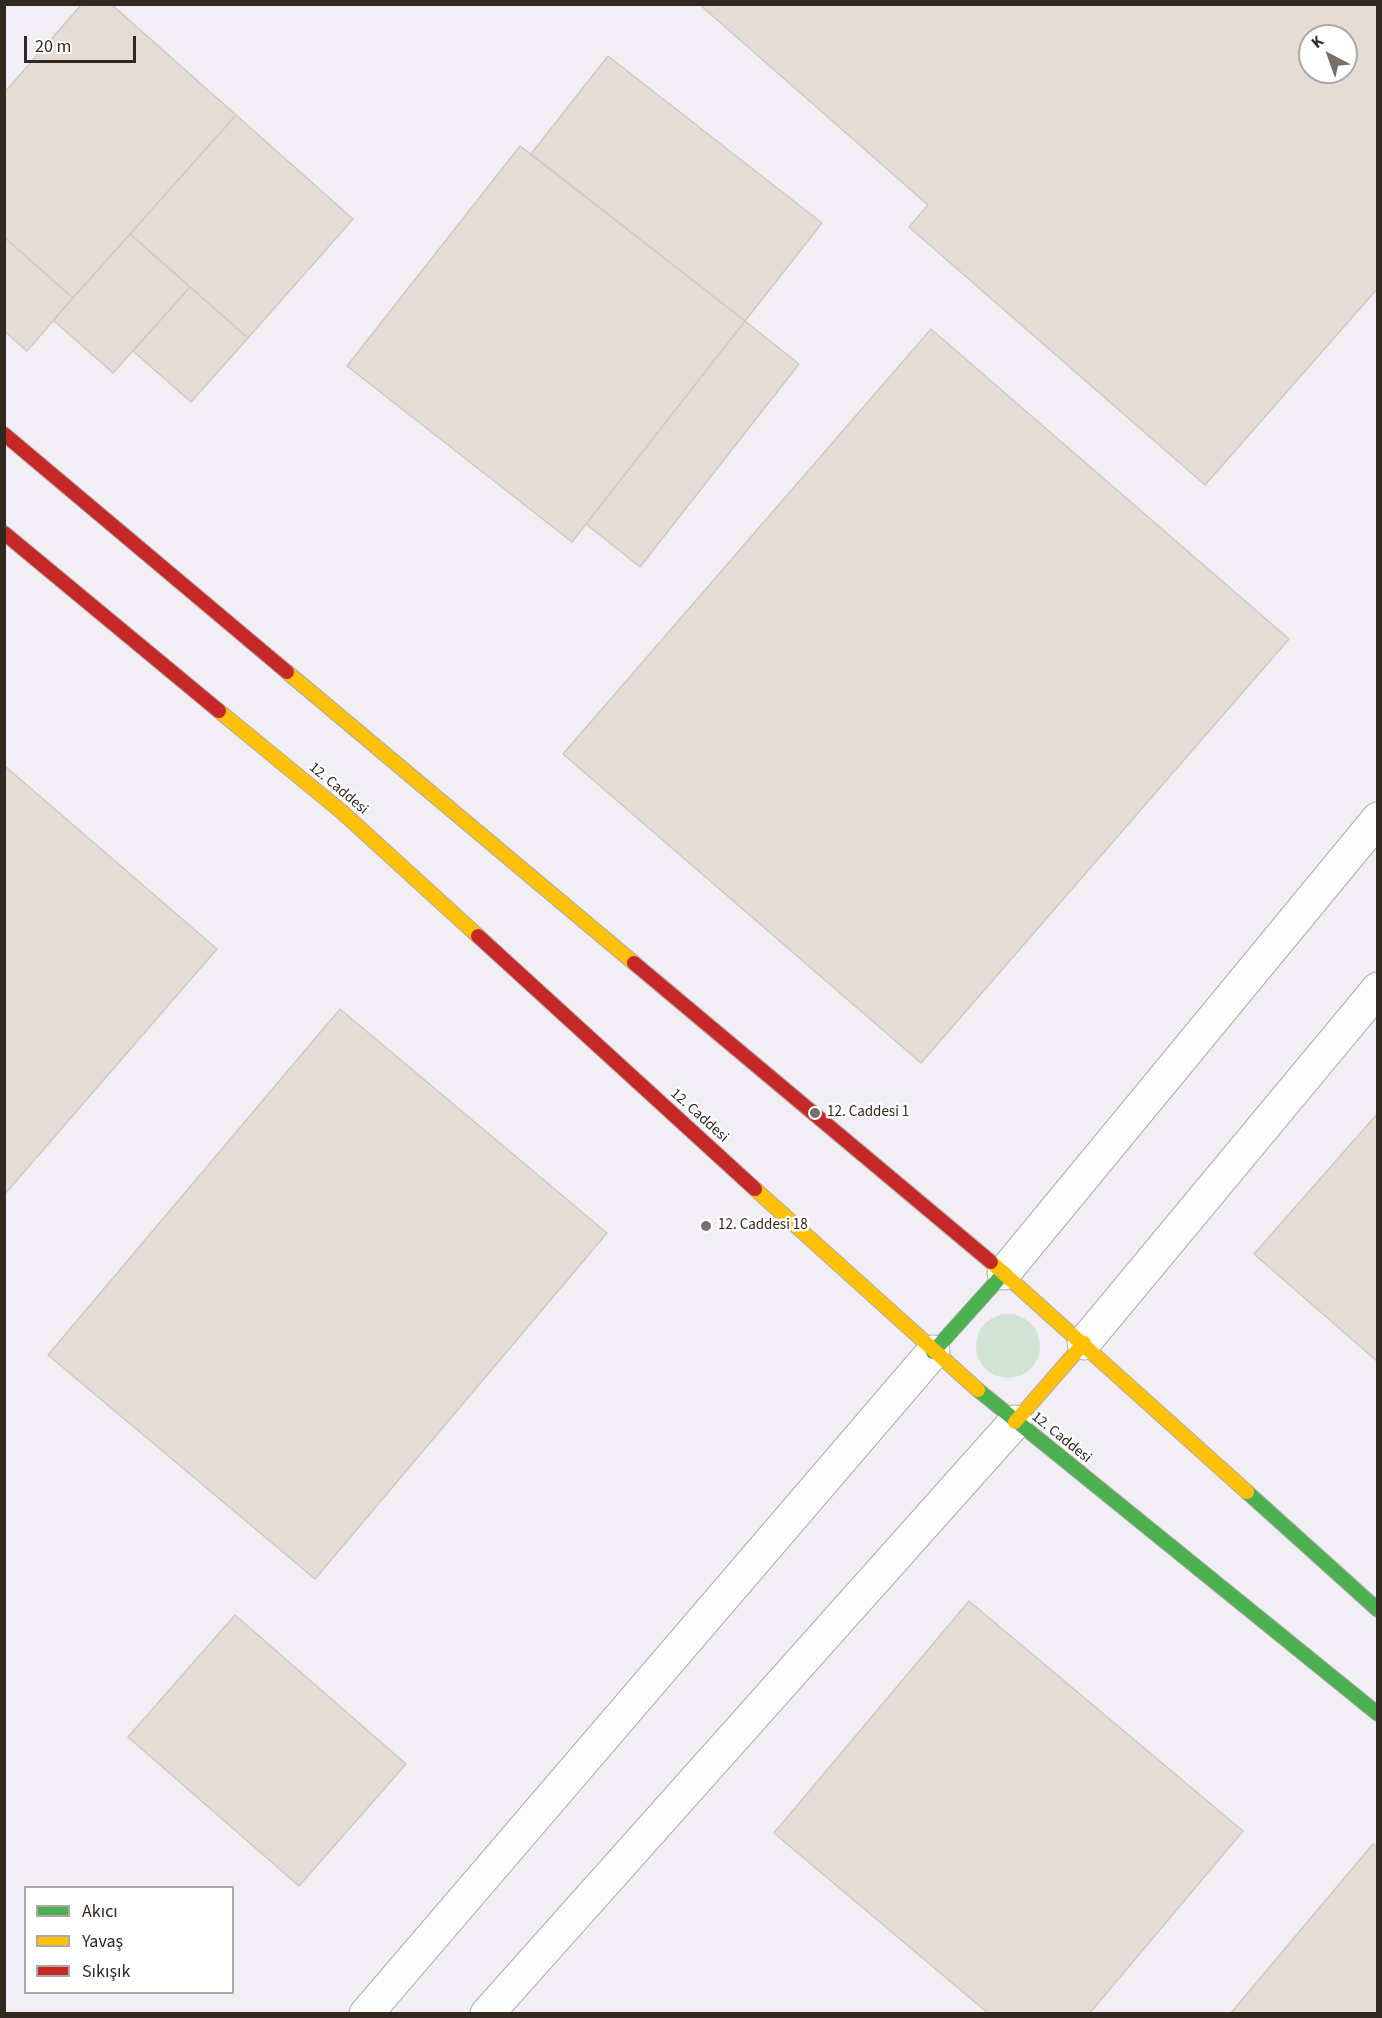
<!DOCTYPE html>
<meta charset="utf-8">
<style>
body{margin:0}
#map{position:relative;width:1382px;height:2018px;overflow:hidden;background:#faf4ef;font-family:"Source Sans 3",sans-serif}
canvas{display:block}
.frame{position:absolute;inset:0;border:6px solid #312820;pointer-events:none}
.legend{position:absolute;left:24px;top:1886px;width:210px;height:108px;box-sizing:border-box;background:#fff;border:2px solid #ada9a6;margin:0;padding:8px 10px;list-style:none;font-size:18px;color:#312820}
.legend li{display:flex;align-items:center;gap:12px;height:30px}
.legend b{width:30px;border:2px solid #ada9a6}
.north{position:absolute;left:1298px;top:24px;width:60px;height:60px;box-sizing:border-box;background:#fff;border:2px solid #ada9a6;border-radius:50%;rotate:319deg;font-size:16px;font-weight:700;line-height:24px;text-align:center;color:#312820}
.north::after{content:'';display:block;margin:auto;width:21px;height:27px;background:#776f68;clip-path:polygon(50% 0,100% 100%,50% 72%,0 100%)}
.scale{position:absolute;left:24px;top:36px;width:112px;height:27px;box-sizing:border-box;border:3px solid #312820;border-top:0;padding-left:8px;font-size:18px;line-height:21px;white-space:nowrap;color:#312820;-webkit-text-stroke:4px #fff;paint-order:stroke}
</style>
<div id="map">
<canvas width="1382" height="2018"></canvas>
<div class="frame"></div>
<ul class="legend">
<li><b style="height:8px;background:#4caf50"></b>Akıcı</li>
<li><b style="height:8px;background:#ffc107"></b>Yavaş</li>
<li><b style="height:8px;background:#c62828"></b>Sıkışık</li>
</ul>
<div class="north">K</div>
<div class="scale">20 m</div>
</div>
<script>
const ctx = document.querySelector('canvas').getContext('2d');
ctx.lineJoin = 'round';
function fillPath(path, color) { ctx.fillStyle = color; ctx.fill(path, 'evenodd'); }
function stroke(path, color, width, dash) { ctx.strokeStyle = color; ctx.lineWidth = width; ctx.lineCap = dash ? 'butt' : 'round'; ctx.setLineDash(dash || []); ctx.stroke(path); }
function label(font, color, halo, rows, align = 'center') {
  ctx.font = font + ' "Source Sans 3",sans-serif'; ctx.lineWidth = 5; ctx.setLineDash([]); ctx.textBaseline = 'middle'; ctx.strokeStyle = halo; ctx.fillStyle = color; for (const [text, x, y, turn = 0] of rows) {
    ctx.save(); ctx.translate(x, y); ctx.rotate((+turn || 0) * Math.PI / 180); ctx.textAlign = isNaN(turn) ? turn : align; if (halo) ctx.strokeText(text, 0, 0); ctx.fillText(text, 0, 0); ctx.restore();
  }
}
const industrial = new Path2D(`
 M5,5h1372v2008h-1372zM1310,36h36v36h-36zM26,1888h206v104h-206z`);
const green = new Path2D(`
 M976 1346a32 32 0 1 1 64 0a32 32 0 1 1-64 0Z`);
const building = new Path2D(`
 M82,4h29l125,111 -163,183 -69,-61v-144z
 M699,4h679v284l-173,197 -296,-258 19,-22zM1310,36h36v36h-36z
 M608,56l214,167 -77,98 -214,-167z
 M236,115l117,104 -105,119 -118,-104z
 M520,146l225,175 -173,221 -225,-176z
 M130,234l60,53 -77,86 -60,-53z
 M4,237l69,61 -46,53 -23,-20z
 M190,287l58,51 -57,64 -58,-51z
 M745,321l54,43 -159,203 -54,-43z
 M931,329l358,310 -368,424 -358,-309z
 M6,767l211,182 -213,246v-427z
 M340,1009l267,224 -292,346 -267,-224z
 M1378,1113v249l-124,-108z
 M969,1601l274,230 -154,183h-100l-215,-181z
 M235,1615l171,149 -107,122 -171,-149z
 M1373,1844l5,4v166h-148z`);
const street = new Path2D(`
 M1004,1273l374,-454
 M1084,1343l294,-354
 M366,2014l567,-662
 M487,2014l528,-592`);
const fast = new Path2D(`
 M933,1352l71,-79
 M978,1390l400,324
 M1247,1492l131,118`);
const slow = new Path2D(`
 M287,672l347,291
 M219,711l123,101 136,124
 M755,1189l223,201
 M991,1262l256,230
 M1015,1422l69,-79`);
const jam = new Path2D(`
 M4,434l283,238
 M4,533l215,178
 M478,936l277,253
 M634,963l357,299`);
const markers = [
 [815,1113,6,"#776f68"],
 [706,1226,6,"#776f68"]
];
const streetNames = [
 ["12. Caddesi",338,789,40],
 ["12. Caddesi",699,1116,42],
 ["12. Caddesi",1061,1438,39]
];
const poiNames = [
 ["12. Caddesi 1",827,1113],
 ["12. Caddesi 18",718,1226]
];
fillPath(industrial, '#f2eef6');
fillPath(green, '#d0e3d5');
fillPath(building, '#e4dcd5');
stroke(building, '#d0c9c2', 1.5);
stroke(street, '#b2aba5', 35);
stroke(fast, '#b2aba5', 16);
stroke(slow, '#b2aba5', 16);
stroke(jam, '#b2aba5', 16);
stroke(street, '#fefdfd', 33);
stroke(fast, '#4caf50', 14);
stroke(slow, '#ffc107', 14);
stroke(jam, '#c62828', 14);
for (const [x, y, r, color] of markers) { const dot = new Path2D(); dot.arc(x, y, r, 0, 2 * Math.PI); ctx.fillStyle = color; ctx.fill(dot); stroke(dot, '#fff', 2); }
label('15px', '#312820', '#fff', streetNames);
label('15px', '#312820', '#fff', poiNames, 'left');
</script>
